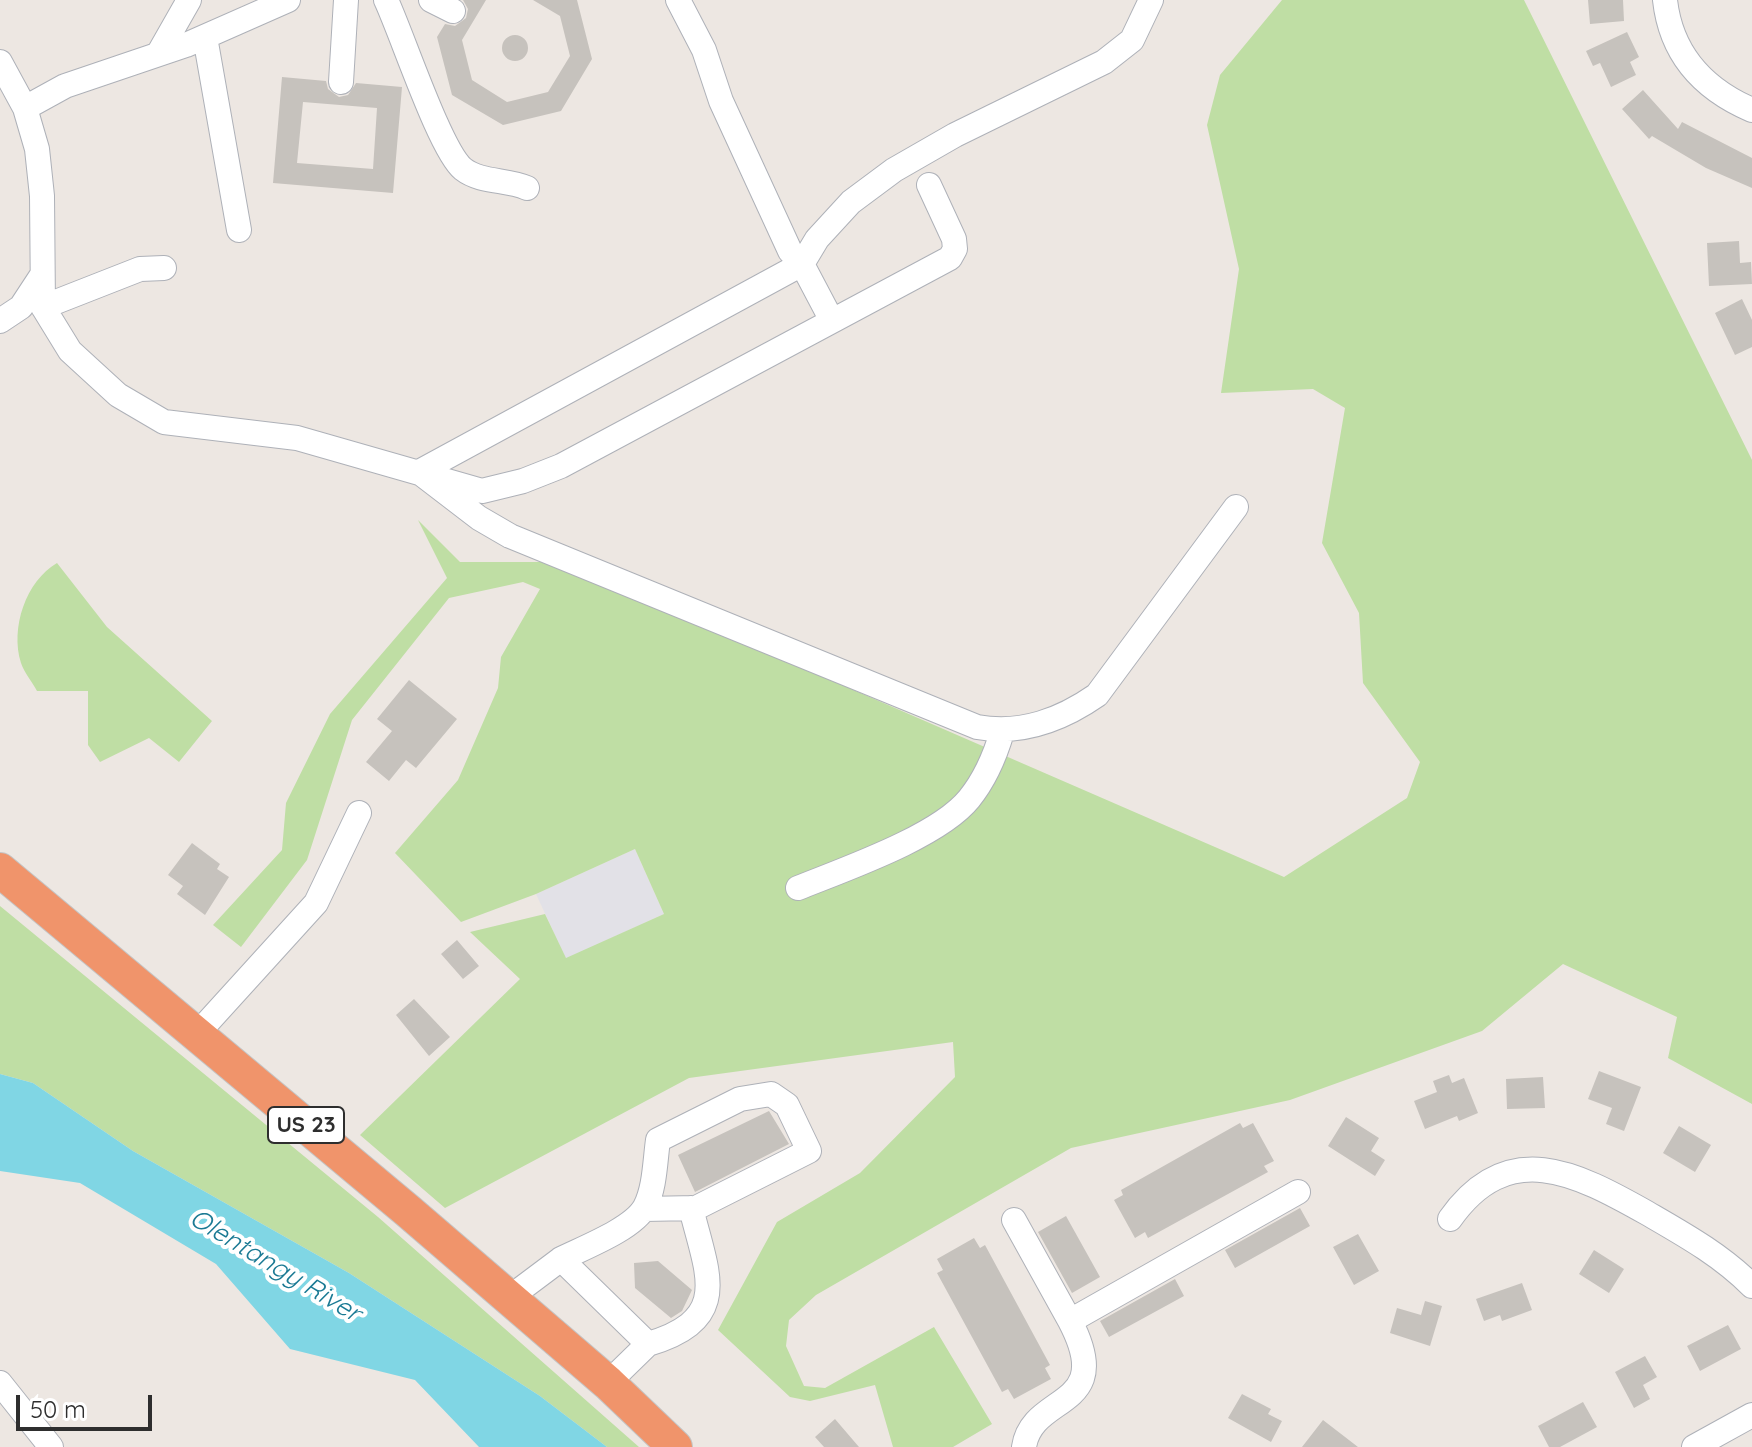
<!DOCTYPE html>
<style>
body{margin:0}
#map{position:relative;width:1752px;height:1447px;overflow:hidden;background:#ede7e2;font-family:Quicksand,sans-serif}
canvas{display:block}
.scale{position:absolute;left:16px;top:1395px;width:136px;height:36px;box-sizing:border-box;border:4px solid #2e2e2e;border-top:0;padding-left:10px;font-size:24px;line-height:28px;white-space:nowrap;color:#2e2e2e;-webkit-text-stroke:6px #fff;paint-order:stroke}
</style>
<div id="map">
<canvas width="1752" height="1447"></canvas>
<div class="scale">50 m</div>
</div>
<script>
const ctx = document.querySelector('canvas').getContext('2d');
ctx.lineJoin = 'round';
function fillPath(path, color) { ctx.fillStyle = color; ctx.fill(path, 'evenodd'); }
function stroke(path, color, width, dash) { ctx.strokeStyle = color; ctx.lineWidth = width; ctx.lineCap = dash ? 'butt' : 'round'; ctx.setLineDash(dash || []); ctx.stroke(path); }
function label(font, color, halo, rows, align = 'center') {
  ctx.font = font + ' Quicksand,sans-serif'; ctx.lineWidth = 8; ctx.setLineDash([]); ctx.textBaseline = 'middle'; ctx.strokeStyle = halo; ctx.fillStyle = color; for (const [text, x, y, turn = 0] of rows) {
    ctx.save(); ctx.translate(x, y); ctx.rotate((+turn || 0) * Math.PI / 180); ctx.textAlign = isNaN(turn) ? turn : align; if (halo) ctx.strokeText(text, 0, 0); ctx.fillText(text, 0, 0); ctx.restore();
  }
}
const industrial = new Path2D(`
 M635,849l29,65 -98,45 -30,-65z`);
const green = new Path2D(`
 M1282,0h242l228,460v644l-84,-46 9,-41 -114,-53 -81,67 -192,69 -219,48 -255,147 -27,25 -3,26 18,40 21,2 109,-61 58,97 -39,23h-60l-18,-62 -65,16 -20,-4 -72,-67 59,-108 83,-49 95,-96 -2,-35 -264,36 -244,130 -85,-73 160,-156 -50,-47 75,-18 21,44 98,-44 -29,-65 -99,45 -75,28 -66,-69 63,-73 40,-92 3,-31 39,-68 -17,-7 -74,16 -97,122 -45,140 -66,87 -28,-22 69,-75 4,-47 44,-89 117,-136 -29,-58 42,42h99l725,315 123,-79 13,-36 -57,-79 -4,-70 -37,-70 23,-135 -32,-19 -92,4 18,-124 -32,-144 13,-50z
 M57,563l50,64 105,94 -33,41 -30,-24 -49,24 -12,-17v-54h-51c-5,-9 -13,-19 -16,-28 -11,-35 5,-82 36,-100z
 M0,906l378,311 261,230h-32l-67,-51 -191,-123 -216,-122 -100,-68 -33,-9z`);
const water = new Path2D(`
 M0,1074l33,9 100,68 216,122 191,123 67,51h-128l-64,-67 -125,-31 -74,-85 -136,-81 -80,-12z`);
const building = new Path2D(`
 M463,0h23l-24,40 10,40 35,22 41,-10 22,-36 -10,-40 -27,-16h44l15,59 -31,52 -58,14 -51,-30 -15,-58 8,-13 10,2 11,-8 2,-9z
 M1588,0h35l1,21 -34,3z
 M1627,32l12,25 -9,5 6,13 -25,12 -11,-24 -7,3 -7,-15z
 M502 48a13 13 0 1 1 26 0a13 13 0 1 1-26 0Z
 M282,77l44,4 2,8 11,8 9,-2 8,-12 46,4 -9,106 -120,-10zM303,102l74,6 -4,61 -76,-6z
 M1643,90l35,39 4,-7 70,36v30l-46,-20 -54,-32 -3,3 -27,-30z
 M1739,241l1,22 11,-1 1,22 -43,2 -2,-43z
 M1742,299l10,21v27l-17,8 -20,-42z
 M409,680l48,39 -41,49 -10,-8 -17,21 -23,-19 26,-31 -15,-12z
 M192,843l28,21 -3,5 12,8 -24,38 -28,-21 6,-8 -15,-11z
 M457,940l22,26 -16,13 -22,-25z
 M414,999l36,38 -21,19 -33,-41z
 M1599,1071l42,16 -17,44 -18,-7 6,-16 -24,-9z
 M1449,1075l3,8 12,-5 14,35 -19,8 -2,-5 -32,13 -11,-28 23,-9 -4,-11z
 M1543,1077l2,31 -38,1 -1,-30z
 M769,1111l20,33 -94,48 -17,-37z
 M1346,1117l33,21 -8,13 14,9 -10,16 -47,-30z
 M1240,1123l3,5 10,-5 21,38 -10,5 4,6 -120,66 -3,-6 -10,6 -21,-38 9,-5 -2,-5z
 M1679,1126l32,19 -16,27 -32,-19z
 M1300,1208l10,18 -75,42 -10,-18z
 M1066,1216l34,61 -28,16 -34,-61z
 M1358,1234l21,37 -25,14 -21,-38z
 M974,1238l6,10 5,-3 65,120 -5,3 6,11 -37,20 -6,-10 -6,3 -65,-119 6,-3 -6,-11z
 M1594,1250l30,19 -15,24 -30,-19z
 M658,1261l34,29 -10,21 -11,7 -36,-30 -1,-25z
 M1175,1279l9,17 -75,41 -9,-16z
 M1522,1283l10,27 -30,11 -2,-6 -16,6 -8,-22z
 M1425,1301l17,5 -12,40 -40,-13 7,-25 24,7z
 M1728,1325l13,24 -41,22 -13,-25z
 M1645,1356l12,21 -14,8 7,14 -16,9 -19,-36z
 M1242,1394l29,15 -3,5 14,7 -11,21 -43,-24z
 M1583,1402l14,25 -37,20h-11l-11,-21z
 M835,1419l24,28h-35l-9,-10z
 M1323,1420l35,27h-56z`);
const minor = new Path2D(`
 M386,0c16,34 54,150 77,169 18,14 44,10 64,19
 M431,0l22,11
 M678,0l26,50 17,51 69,150 12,13 29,55
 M1151,0l-19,40 -28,22 -149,73 -61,35 -43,32 -34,37 -15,25 -383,208 60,46 31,18 467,191c45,8 84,-7 120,-32l139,-188
 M1665,0c6,54 38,89 87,110
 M205,37l34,193
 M160,51l29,-51
 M0,62l25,46 12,41 5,47 1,111 27,44 48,44 46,27 133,16 185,53 41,-10 38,-15 389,-208 5,-9 -1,-10 -25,-54
 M341,82l5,-82
 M25,108l40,-22 121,-41 102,-45
 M43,307l97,-38 24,-1
 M0,321l21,-14 21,-32
 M798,888c47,-19 140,-51 171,-89 17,-21 26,-43 33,-67
 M197,1034l119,-131 43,-90
 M1450,1219c58,-82 126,-46 197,-6 38,22 74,42 105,73
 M1014,1220l56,101
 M561,1259c22,-11 72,-30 84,-52 10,-19 10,-46 13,-67l82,-41 31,-5 16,11 22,46 -113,57 -52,1
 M509,1298l52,-39 87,85 -40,39
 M648,1344c85,-25 59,-70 43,-136
 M0,1383l51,64
 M1024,1447c8,-55 93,-36 46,-126l228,-129
 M1694,1447l58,-32`);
const highway = new Path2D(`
 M0,870l408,341 200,172 67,64`);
const shields = [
 [306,1125,76]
];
const shieldNames = [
 ["US 23",306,1125]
];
const waterNames = [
 ["Olentangy River",275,1266,31]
];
fillPath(industrial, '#e2e1e7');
fillPath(green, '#bfdea4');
fillPath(water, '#80d6e4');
fillPath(building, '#c6c2bd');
stroke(minor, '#aeb1b8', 26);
stroke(highway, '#c4c4c4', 36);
stroke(minor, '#fff', 24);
stroke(highway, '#f0946b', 34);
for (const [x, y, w] of shields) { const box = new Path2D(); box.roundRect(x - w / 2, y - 18, w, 36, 6); ctx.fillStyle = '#fff'; ctx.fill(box); stroke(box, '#2e2e2e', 2); }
label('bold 22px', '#2e2e2e', null, shieldNames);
label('italic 26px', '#1b7a94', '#fff', waterNames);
</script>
